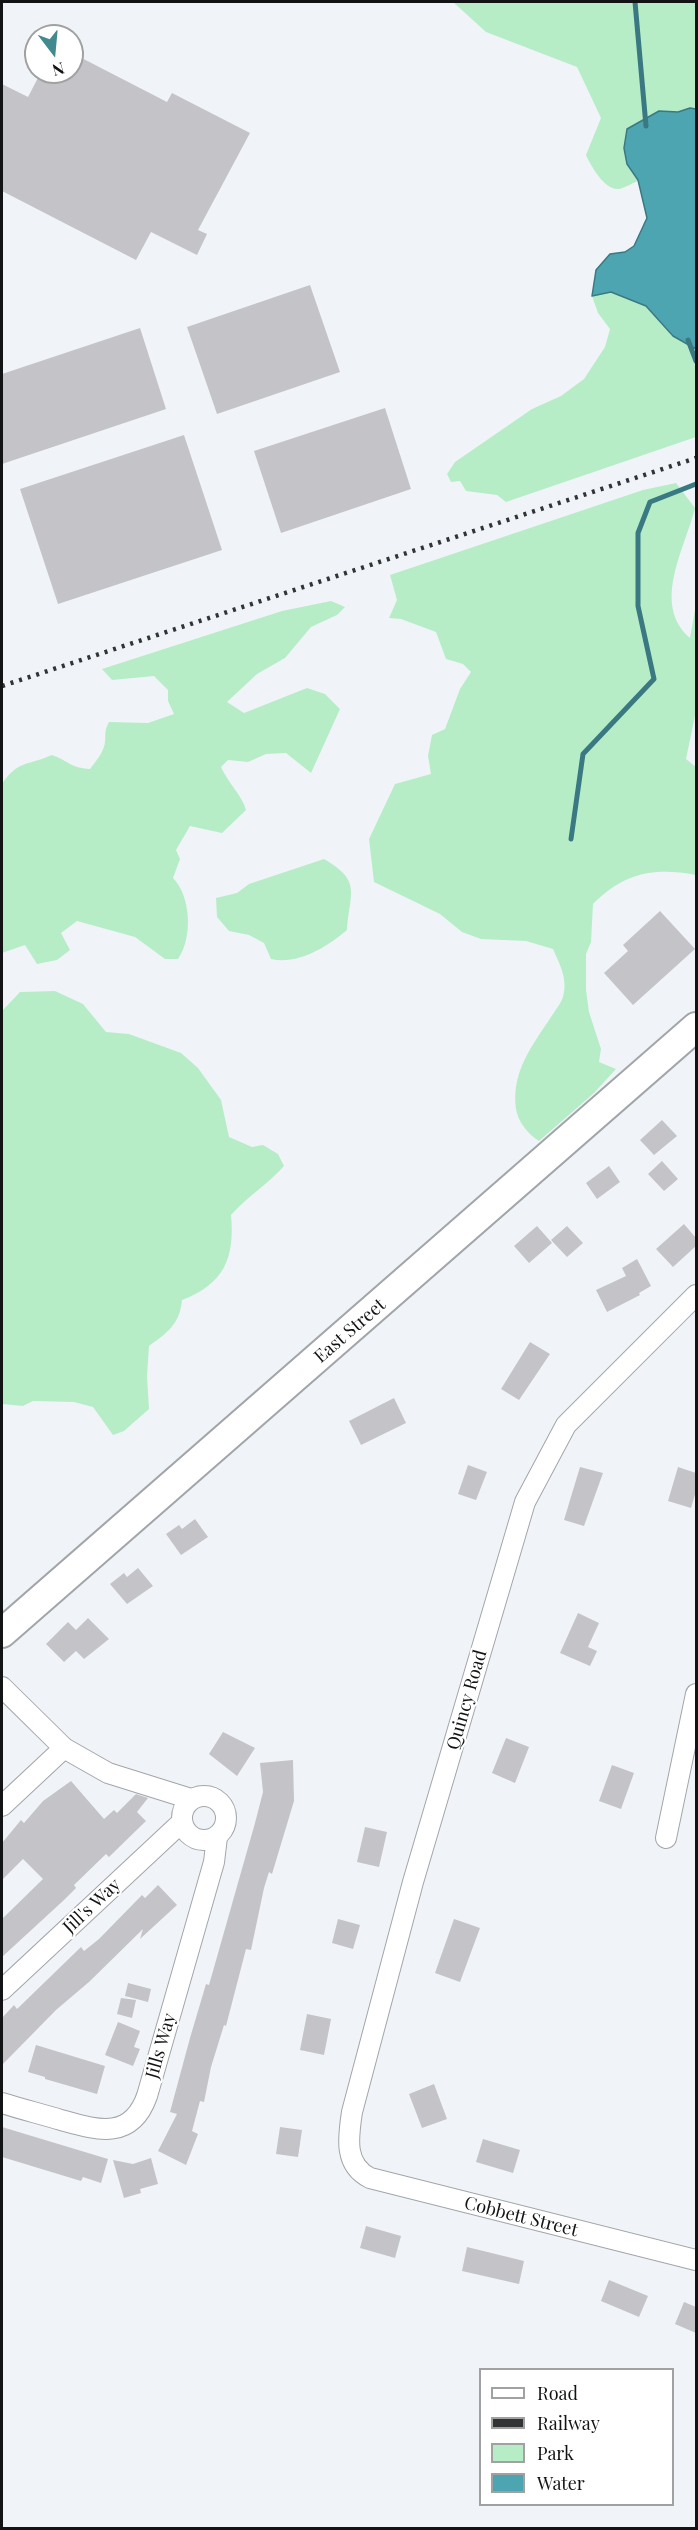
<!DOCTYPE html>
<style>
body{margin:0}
#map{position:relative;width:698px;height:2530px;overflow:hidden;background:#f0f4f8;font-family:"Playfair Display",serif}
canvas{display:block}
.frame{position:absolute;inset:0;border:3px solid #121315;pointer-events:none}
.legend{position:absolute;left:479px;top:2368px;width:195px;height:138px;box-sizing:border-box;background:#fff;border:2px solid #a0a1a1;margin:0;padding:8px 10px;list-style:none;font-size:18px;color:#121315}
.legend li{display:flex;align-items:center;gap:12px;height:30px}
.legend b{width:30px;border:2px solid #a0a1a1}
.north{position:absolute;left:24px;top:24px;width:60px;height:60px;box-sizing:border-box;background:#fff;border:2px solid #a0a1a1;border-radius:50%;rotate:164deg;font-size:16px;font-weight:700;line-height:24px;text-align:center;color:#121315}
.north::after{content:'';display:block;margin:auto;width:21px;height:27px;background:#428990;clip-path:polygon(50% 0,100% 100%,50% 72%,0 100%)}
</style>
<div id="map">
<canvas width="698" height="2530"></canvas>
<div class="frame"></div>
<ul class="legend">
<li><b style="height:8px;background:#fff"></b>Road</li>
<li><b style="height:8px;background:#323335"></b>Railway</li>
<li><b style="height:16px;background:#b6edc7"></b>Park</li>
<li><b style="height:16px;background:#4da5b1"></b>Water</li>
</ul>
<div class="north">N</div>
</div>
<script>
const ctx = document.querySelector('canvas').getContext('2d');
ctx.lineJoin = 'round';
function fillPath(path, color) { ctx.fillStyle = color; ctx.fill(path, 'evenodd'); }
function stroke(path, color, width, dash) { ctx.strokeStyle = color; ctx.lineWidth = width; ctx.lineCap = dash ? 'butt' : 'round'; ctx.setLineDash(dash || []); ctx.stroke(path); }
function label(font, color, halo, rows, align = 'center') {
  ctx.font = font + ' "Playfair Display",serif'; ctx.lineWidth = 4.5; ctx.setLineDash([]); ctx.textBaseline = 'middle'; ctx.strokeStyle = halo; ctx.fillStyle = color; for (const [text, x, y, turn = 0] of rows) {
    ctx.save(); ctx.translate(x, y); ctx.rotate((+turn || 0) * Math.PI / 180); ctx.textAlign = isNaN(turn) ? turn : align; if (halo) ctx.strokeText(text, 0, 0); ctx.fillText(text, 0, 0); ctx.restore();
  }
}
const green = new Path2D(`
 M453,2h243v265l-53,-43 4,-6 -9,-37c-6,2 -13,7 -19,8 -14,2 -28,-23 -33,-34l15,-37 -24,-51 -91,-35z
 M611,292l35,14 26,30 24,13v88l-190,65 -9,-7 -31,-4 -6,-10 -9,1 -4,-8 8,-12 77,-53 29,-13 23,-17 21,-32 5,-18 -12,-16 -6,-17z
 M676,483l19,25c-10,41 -44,96 -5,130l6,-34v107l-10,48 10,8v108c-43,-8 -72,-2 -103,29l-2,38 -5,12v36l3,22 12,37 -2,13 17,7 -22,24 -55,48c-11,-7 -21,-19 -23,-32 -5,-37 16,-63 35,-92 4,-6 10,-14 12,-20 5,-18 -3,-32 -10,-48l-27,-8 -45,-2 -19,-7 -22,-18 -66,-32 -5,-43 26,-55 36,-10 -3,-18 4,-21 13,-6 15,-40 11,-17 -8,-8 -17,-5 -10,-27 -35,-13 -12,-1 8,-18 -7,-25 253,-85z
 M331,601l14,6 -8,8 -26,12 -26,31 -28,16 -30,28 17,11 63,-25 18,6 15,15 -29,64 -25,-20 -20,1 -18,8 -20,-2 -7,7c7,16 21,28 25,43l-24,23 -32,-7 -14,24 4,9 -7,19c18,18 20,60 5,81h-13l-30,-22 -58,-16 -16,12 9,17 -13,10 -20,4 -12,-19 -23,8v-169c16,-24 25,-18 50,-29 17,6 18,13 38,14 6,-8 14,-17 15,-27 1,-9 -1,-11 4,-20l39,1 26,-9 -6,-13v-11l-14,-14 -42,4 -10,-11 180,-58z
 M324,859c38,22 26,33 23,71 -20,17 -49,35 -76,29l-7,-16 -15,-8 -20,-4 -12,-14 -1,-19 21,-5 12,-9z
 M55,991l28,13 23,28 23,2 52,19 17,15 23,32 8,37 23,10 11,-2 15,9 6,12c-16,18 -37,31 -53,49 4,43 -7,69 -49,85 -2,24 -15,33 -33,46l-2,30 2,33 -25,22 -11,4 -20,-28 -19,-5 -41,-1 -10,5 -21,-2v-393l18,-19z`);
const water = new Path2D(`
 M690,108l6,1v240l-23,-13 -27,-30 -35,-14 -19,4 4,-26 14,-16 15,-2 9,-6 13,-28 -9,-38 -11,-16 -3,-16 3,-19 32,-18 19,1z`);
const stream = new Path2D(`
 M635,2l11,124
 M688,340l8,21
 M571,839l12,-85 71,-75 -16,-73v-73l12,-31 46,-18`);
const building = new Path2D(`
 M72,53l95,49 5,-9 78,40 -52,97 9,4 -10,21 -46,-23 -15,28 -134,-69v-107l26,13 13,-25h31z
 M310,285l30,87 -123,42 -30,-87z
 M140,328l26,81 -164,55v-90z
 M385,408l26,81 -130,44 -27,-82z
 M184,435l38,115 -164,54 -38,-115z
 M660,911l35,38 -62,56 -29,-32 24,-22 -5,-6z
 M662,1120l15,16 -23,19 -14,-15z
 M662,1161l16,18 -14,12 -16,-17z
 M609,1166l11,16 -23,17 -11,-16z
 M684,1224l12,14v8l-23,21 -17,-18z
 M537,1226l15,17 -23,20 -15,-17z
 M567,1226l16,17 -16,14 -16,-17z
 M637,1259l14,27 -12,7 1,2 -33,17 -11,-22 30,-14 -4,-8z
 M530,1342l20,12 -31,46 -18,-11z
 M394,1398l12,25 -45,22 -12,-24z
 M468,1465l19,7 -11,28 -18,-6z
 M580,1467l23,6 -19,53 -20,-6z
 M678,1467l18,6v18l-5,17 -23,-7z
 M195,1519l13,18 -27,18 -15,-21 13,-9 3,4z
 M138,1568l15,18 -26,18 -17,-20 14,-11 3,4z
 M578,1613l21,10 -11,24 9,4 -7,15 -30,-13z
 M88,1618l21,21 -25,20 -8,-8 -12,11 -18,-18 22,-22 8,8z
 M223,1732l32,16 -18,28 -28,-22z
 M506,1738l23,9 -14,36 -23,-10z
 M293,1760l1,41 -22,73 -3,-2 -5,16 -13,62 -5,-1 -20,77 -2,-1 -13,42 -7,35 -4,-1 -8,30 6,3 -12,31 -28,-14 19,-37 -7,-2 20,-74 16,-54 3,1 46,-162 8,-31 -3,-29z
 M612,1765l22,8 -13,36 -22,-8z
 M71,1781l33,38 10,-9 3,3 19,-19 12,4 -11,14 9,9 -37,36 -3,-3 -32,31 2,3 -12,12 -62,57v-38l41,-40 -20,-20 -21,21v-37l19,-23 3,3 19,-22z
 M365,1827l22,5 -8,35 -22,-5z
 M158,1885l19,20 -37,34 3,-10 -54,53 -33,28 -54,55v-47l12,-13 3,4 64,-62 3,4 15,-12 43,-44 3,3z
 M338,1919l22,6 -7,24 -21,-6z
 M454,1919l26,9 -20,54 -25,-9z
 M128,1983l23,6 -3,13 -23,-6z
 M121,1998l15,2 -4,18 -15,-4z
 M307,2014l24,5 -7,36 -24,-5z
 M118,2022l22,9 -6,16 6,2 -7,17 -28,-11z
 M36,2045l69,21 -8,28 -52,-15v-2l-17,-5z
 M434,2084l13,35 -25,9 -13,-34z
 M2,2127l106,32 -7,24 -18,-6 -2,4 -79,-24z
 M280,2127l22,3 -4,27 -22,-3z
 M483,2139l37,11 -7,23 -37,-11z
 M151,2158l7,26 -18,5 1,4 -17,5 -11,-38 20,4z
 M366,2226l35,10 -6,22 -35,-10z
 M467,2247l57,14 -5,23 -57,-13z
 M609,2280l39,16 -9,21 -38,-16z
 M684,2302l12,5v26l-21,-9z`);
const minor = new Path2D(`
 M696,1295l-130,130 -41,77 -112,380 -61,230c-4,26 -8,53 18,66l326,82
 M2,1687l62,61 44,25 83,26
 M182 1818a22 22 0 1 1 44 0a22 22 0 1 1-44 0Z
 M2,1806l62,-58
 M666,1838l30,-144
 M2,1990l180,-168
 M2,2103c19,6 39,11 59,17 36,10 70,21 86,-24l67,-234 3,-25`);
const secondary = new Path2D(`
 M2,1633l694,-606`);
const rail = new Path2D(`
 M2,686l694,-228`);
const streetNames = [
 ["East Street",350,1331,-41],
 ["Quincy Road",467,1700,-74],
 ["Jill's Way",92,1906,-43],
 ["Jills Way",161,2046,-74],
 ["Cobbett Street",521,2217,14]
];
fillPath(green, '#b6edc7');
fillPath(water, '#4da5b1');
stroke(water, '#3b7982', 1.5);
stroke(stream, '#3b7982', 5);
fillPath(building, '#c4c3c7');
stroke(minor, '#a2a5a9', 22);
stroke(secondary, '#a2a5a9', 32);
stroke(minor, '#fff', 20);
stroke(secondary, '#fff', 28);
stroke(rail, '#323335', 4.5, [3, 6]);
label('18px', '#121315', '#fff', streetNames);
</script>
